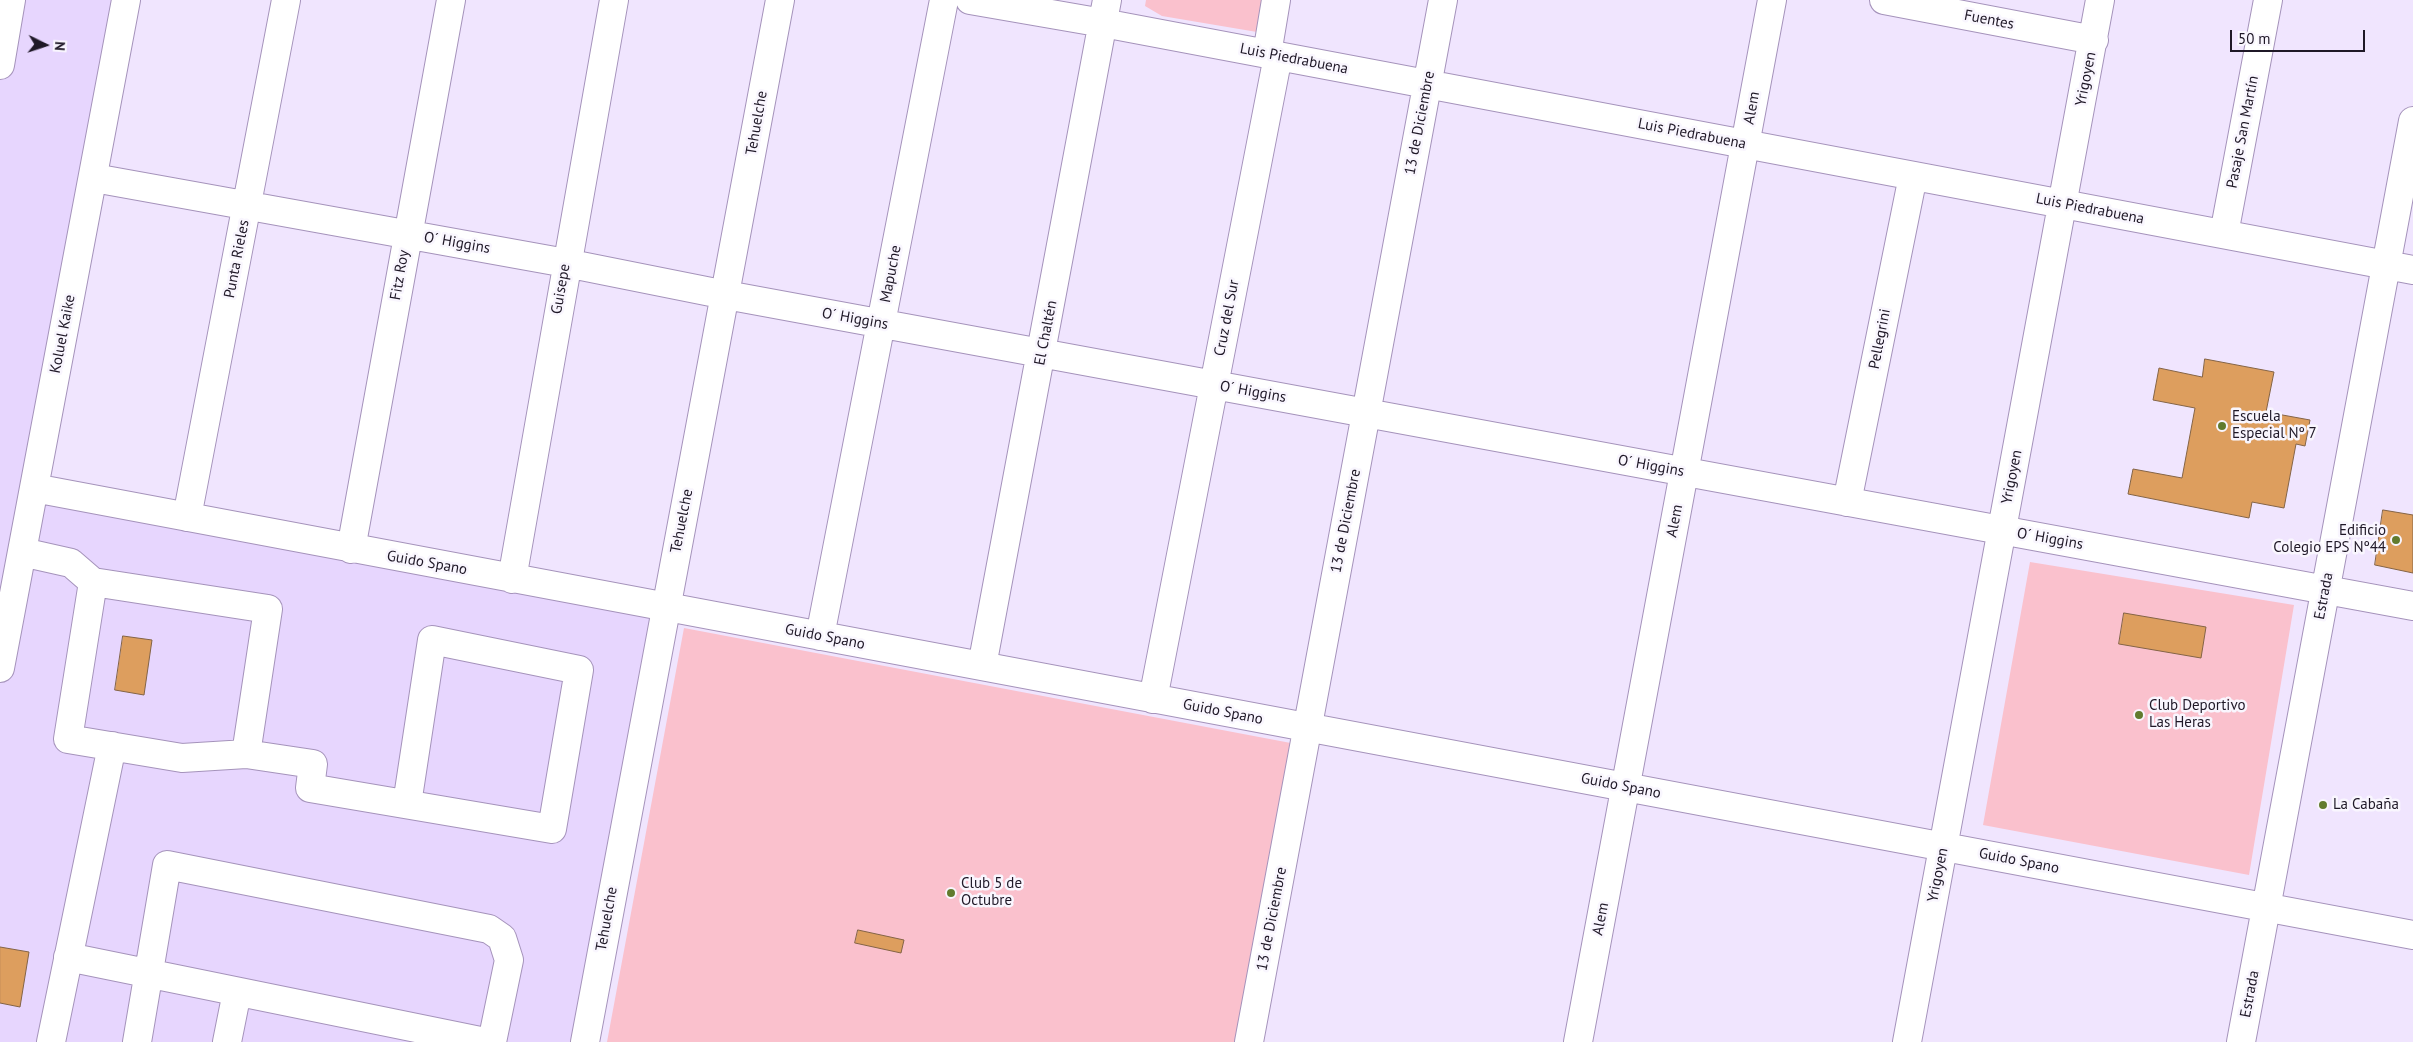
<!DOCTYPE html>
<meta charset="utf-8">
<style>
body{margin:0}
#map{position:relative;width:2413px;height:1042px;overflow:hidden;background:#f0e5fe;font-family:"PT Sans",sans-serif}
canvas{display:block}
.north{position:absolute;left:20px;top:20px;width:50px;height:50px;-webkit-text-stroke:4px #f9f6fe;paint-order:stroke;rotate:94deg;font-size:14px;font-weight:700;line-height:20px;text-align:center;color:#1f1827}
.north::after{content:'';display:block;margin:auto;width:18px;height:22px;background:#1f1827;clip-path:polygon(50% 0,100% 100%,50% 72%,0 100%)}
.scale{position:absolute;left:2230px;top:30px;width:135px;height:22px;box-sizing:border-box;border:2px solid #1f1827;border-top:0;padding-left:6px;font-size:15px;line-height:18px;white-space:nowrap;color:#1f1827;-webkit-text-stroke:4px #f9f6fe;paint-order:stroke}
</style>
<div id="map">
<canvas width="2413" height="1042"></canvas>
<div class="north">N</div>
<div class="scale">50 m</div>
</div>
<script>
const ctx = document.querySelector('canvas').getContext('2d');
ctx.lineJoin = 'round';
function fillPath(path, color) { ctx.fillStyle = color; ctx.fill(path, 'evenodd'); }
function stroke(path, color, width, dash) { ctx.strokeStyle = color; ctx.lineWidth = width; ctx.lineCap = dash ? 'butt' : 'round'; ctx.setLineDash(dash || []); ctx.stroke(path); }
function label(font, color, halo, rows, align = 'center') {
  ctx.font = font + ' "PT Sans",sans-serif'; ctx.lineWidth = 5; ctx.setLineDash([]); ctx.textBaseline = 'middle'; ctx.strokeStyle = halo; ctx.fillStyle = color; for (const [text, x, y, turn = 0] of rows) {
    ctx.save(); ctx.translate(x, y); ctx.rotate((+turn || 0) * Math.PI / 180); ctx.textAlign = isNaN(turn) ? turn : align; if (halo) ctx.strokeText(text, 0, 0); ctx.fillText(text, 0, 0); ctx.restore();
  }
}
const built = new Path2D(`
 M0,0h126l-92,488 631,119 -80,435h-585z`);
const green = new Path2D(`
 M1146,0h118l-7,32 -95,-16 -17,-10z
 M2030,562l264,43 -45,270 -266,-50z
 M684,628l612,116 -56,298h-633z`);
const building = new Path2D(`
 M2205,359l69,13 -8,40 44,8 -5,26 -9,-2 -12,64 -32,-6 -3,16 -121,-24 5,-25 49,9 13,-70 -42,-8 6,-32 43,9z
 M2383,510l30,5v58l-38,-8z
 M2124,613l82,14 -5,31 -82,-14z
 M123,636l29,4 -8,55 -29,-5z
 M858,930l46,10 -3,13 -46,-10z
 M0,947l29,5 -9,55 -20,-4z`);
const minor = new Path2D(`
 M970,0l133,23 1310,247
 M1884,0l210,40
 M1267,54l9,-54
 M0,65l11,-65
 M94,178l472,85 160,32 1687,311
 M2224,234l44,-234
 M34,488l2379,447
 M1847,502l66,-326
 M187,517l99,-517
 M351,549l100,-549
 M22,552l49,11 22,19 175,27 -22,145 67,10 -3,24 242,41 27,-159 -147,-30 -25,164
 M512,579l102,-579
 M93,582l-25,157 114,19 64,-4
 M820,636l124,-636
 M982,666l125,-666
 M0,668l126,-668
 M1153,699l125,-643
 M68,957l417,85
 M51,1042l61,-296
 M137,1042l30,-177 322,64 13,9 7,22 -17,82
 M227,1042l10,-50
 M585,1042l195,-1042
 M1249,1042l194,-1042
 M1578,1042l194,-1042
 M1907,1042l193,-1042
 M2241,1042l172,-921`);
const markers = [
 [2222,426,5,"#627b2e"],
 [2396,540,5,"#627b2e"],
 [2139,715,5,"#627b2e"],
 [2323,805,5,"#627b2e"],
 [951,893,5,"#627b2e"]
];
const streetNames = [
 ["Fuentes",1989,20,11],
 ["Luis Piedrabuena",1294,59,11],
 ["Yrigoyen",2086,79,-79],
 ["Alem",1752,108,-80],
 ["Tehuelche",757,123,-80],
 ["13 de Diciembre",1420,123,-79],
 ["Pasaje San Martín",2243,132,-79],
 ["Luis Piedrabuena",1692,134,11],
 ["Luis Piedrabuena",2090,209,11],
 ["O´ Higgins",457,243,10],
 ["Punta Rieles",237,259,-79],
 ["Mapuche",891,274,-79],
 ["Fitz Roy",400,275,-80],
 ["Guisepe",561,289,-80],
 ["Cruz del Sur",1227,318,-79],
 ["O´ Higgins",855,319,10],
 ["El Chaltén",1046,333,-79],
 ["Koluel Kaike",63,334,-79],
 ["Pellegrini",1880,339,-79],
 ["O´ Higgins",1253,392,10],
 ["O´ Higgins",1651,466,10],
 ["Yrigoyen",2012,477,-79],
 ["Tehuelche",682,521,-79],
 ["13 de Diciembre",1346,521,-79],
 ["Alem",1675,521,-79],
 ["O´ Higgins",2050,539,10],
 ["Guido Spano",427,563,10],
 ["Estrada",2324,596,-79],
 ["Guido Spano",825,637,11],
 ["Guido Spano",1223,712,11],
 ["Guido Spano",1621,786,11],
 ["Guido Spano",2019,861,11],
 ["Yrigoyen",1938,875,-79],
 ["Tehuelche",607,919,-80],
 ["13 de Diciembre",1272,919,-79],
 ["Alem",1601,919,-79],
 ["Estrada",2250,994,-79]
];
const poiNames = [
 ["Escuela",2232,417],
 ["Especial Nº 7",2232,434],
 ["Edificio",2386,531,"right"],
 ["Colegio EPS Nº44",2386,548,"right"],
 ["Club Deportivo",2149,706],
 ["Las Heras",2149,723],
 ["La Cabaña",2333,805],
 ["Club 5 de",961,884],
 ["Octubre",961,901]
];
fillPath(built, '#e7d6fe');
fillPath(green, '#fac1cd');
fillPath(building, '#dd9e5e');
stroke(building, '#846446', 1);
stroke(minor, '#a593bb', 30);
stroke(minor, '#fff', 28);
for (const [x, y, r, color] of markers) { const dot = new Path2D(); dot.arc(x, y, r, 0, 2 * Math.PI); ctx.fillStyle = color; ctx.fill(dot); stroke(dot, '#f9f6fe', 2); }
label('15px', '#1f1827', '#f9f6fe', streetNames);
label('15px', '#1f1827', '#f9f6fe', poiNames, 'left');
</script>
